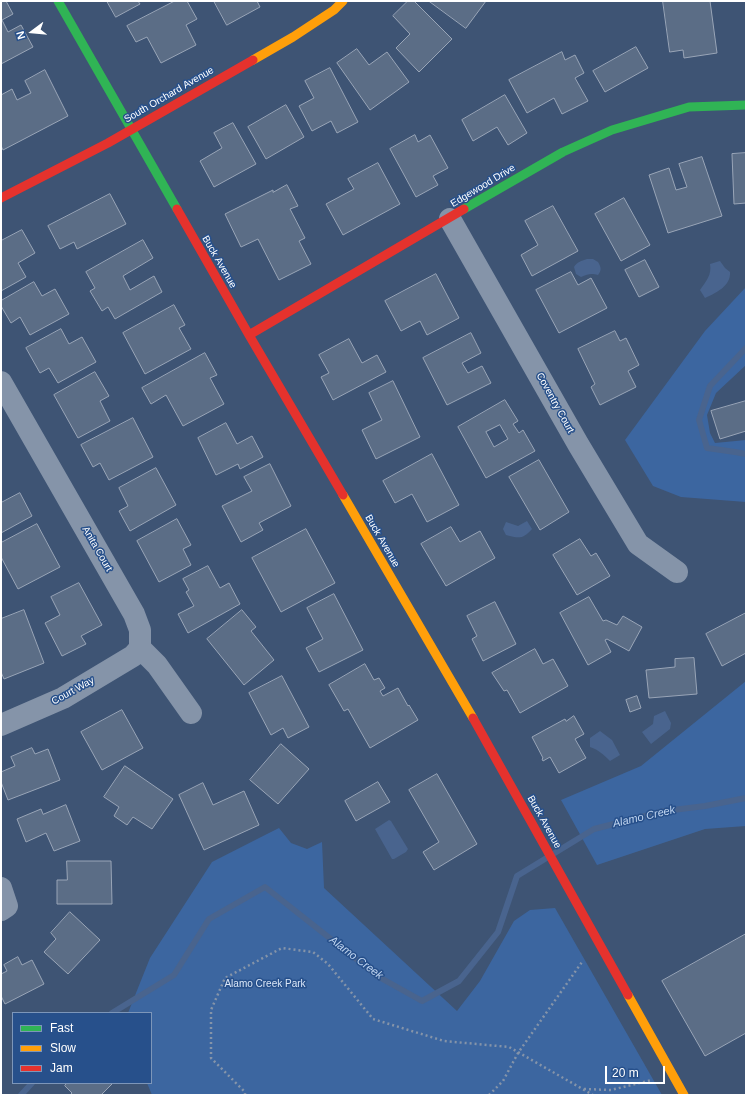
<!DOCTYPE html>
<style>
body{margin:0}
#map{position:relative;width:747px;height:1096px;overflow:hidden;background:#3e5474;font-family:Arial,sans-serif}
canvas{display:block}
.frame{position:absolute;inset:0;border:2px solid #fff;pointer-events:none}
.legend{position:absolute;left:12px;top:1012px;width:140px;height:72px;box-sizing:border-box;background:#27508b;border:1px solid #7d96b9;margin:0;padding:5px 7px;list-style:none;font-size:12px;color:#fff}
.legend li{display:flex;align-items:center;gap:8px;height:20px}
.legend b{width:20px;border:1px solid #7d96b9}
.north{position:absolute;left:12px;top:12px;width:40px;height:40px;-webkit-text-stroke:3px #27508b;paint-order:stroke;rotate:254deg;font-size:11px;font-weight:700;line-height:16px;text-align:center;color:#fff}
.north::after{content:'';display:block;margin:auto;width:14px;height:18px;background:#fff;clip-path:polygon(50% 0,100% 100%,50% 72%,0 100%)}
.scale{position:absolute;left:605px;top:1066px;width:60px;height:18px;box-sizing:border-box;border:2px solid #fff;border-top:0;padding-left:5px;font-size:12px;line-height:14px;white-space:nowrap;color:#fff;-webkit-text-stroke:3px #27508b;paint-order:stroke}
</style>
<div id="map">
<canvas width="747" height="1096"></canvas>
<div class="frame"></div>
<ul class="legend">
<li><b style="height:5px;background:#30b455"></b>Fast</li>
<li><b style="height:5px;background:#ff9f0a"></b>Slow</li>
<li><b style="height:5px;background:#e5322d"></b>Jam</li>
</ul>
<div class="north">N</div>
<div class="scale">20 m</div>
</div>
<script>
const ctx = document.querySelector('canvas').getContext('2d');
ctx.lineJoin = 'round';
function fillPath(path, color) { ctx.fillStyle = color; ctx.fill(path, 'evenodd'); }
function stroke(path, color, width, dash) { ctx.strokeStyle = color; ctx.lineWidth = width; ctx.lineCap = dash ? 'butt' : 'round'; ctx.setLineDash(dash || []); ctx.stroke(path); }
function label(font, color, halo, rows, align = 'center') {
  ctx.font = font + ' Arial,sans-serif'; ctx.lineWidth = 3; ctx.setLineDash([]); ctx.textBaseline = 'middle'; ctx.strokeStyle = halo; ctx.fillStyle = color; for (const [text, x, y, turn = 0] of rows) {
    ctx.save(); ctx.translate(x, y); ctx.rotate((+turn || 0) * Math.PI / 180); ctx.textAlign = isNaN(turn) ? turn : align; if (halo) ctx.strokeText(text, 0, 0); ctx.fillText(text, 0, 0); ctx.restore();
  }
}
const green = new Path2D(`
 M746,287v78l-30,28 -9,22 3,18 5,10 31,-3v62l-65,-5 -28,-11 -28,-46 80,-109z
 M746,681v145l-41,3 -108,36 -36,-65 80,-34z
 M279,828l12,15 16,6 15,-7 2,46 133,123 23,-30 34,-60 16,-11 25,-2 107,187h-510l-5,-12h4v-70h-23l22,-55 62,-96 55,-28z`);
const water = new Path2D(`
 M587,259h6l5,3c3,5 4,8 0,13 -7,-2 -10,-1 -17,2l-5,-3 -2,-7c3,-5 7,-6 13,-8z
 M720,261l5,7 5,4c1,14 -14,21 -25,26l-5,-8c6,-9 12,-15 10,-26z
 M527,521l5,8c-10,11 -13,9 -26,6l-3,-6 3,-7 12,4z
 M665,711l6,12 -1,6 -19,15 -9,-12 11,-8 1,-8z
 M600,731l12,9 8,15 -10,6c-6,-6 -11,-11 -20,-14v-9z
 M389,820l2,1 17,28 -2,3 -12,7h-2l-17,-30z`);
const stream = new Path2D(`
 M746,348l-36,38 -11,34 8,28 28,4 11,2
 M112,1013l62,-38 35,-56 56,-32 114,90 43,24 37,-20 39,-49 19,-56 77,-47 71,-18 40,-5 41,-8
 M21,1095l11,-12`);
const building = new Path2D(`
 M3,1h3l7,13 -11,6 6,12 13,-7 12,22 -32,17v-62z
 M107,1h31l2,3 -24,13z
 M175,1h12l10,18 -11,6 10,20 -35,18 -14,-26 -11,5 -9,-16z
 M214,1h43l3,6 -33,18z
 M408,1h6l38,38 -33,33 -23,-24 14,-14 -17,-18z
 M429,1h57l-20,27z
 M663,1h47l7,52 -33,5 -1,-8 -13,2z
 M636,47l12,21 -43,24 -12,-21z
 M357,49l12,16 18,-13 22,30 -39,28 -33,-47z
 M562,52l3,8 10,-5 9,18 -9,5 13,23 -26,13 -8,-16 -27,15 -18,-33z
 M330,68l28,54 -21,11 -6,-12 -19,10 -13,-25 15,-8 -9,-17z
 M45,70l23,46 -65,34 -2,-4v-51l11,-6 5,11 14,-7 -6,-12z
 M505,95l22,38 -19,12 -11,-18 -24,14 -11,-21z
 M286,105l18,32 -38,22 -18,-32z
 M233,123l23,41 -42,23 -14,-26 22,-13 -8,-15z
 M415,135l3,7 12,-7 18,33 -15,8 5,9 -22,12 -26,-48z
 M746,153v50l-12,1 -2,-50z
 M702,157l20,59 -54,17 -19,-58 20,-7 7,22 11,-3 -8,-23z
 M378,163l22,41 -57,31 -17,-31 28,-15 -6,-10z
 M287,185l11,21 -8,3 15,29 -6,3 12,23 -32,16 -21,-41 -17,8 -16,-33 48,-24v2z
 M110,194l16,30 -49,25 -3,-7 -14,7 -12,-23z
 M624,198l26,47 -29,16 -26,-47z
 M553,206l25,45 -46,25 -11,-21 17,-10 -13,-24z
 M22,230l13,23 -17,10 8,14 -25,14v-50z
 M143,240l10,18 -30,18 7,14 24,-14 8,16 -47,27 -7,-12 -6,4 -12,-20 5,-3 -9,-16z
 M645,260l14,27 -20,10 -14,-27z
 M571,272l7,13 13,-7 16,30 -48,25 -23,-43z
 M436,274l23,44 -32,17 -7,-14 -19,10 -16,-30z
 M34,282l8,14 13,-7 14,25 -39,21 -10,-18 -9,6 -10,-17v-5z
 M174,305l11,20 -6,3 12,21 -46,25 -22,-41z
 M61,329l8,15 13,-7 14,25 -38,21 -9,-15 -9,5 -14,-25z
 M615,331l5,10 6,-3 13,27 -11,6 8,16 -36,18 -9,-18 4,-3 -17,-35z
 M471,333l10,20 -19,10 6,10 14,-7 9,17 -44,22 -24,-47z
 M349,339l13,24 15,-8 9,17 -53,28 -12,-23 8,-4 -10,-18z
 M205,353l12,22 -7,3 14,26 -41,22 -17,-31 -15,9 -9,-16z
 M95,372l14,24 -9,5 10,20 -32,17 -24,-43z
 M393,381l27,56 -44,22 -14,-29 20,-10 -13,-27z
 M505,400l13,21 -5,3 6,9 4,-3 12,21 -49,27 -28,-51zM500,425l8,14 -14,8 -8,-15z
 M746,401v30l-26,8 -9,-28z
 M133,418l20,39 -44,23 -9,-17 -7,4 -12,-22z
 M226,423l11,21 15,-8 11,21 -23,12 -2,-5 -22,11 -18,-37z
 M432,454l27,51 -32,17 -15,-28 -17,9 -12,-22z
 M539,460l30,52 -29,18 -31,-53z
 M270,464l21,42 -32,17 4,7 -22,12 -19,-36 30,-15 -8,-14z
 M156,468l20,37 -46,26 -11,-20 9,-5 -9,-18z
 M20,493l12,23 -31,17v-30z
 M177,519l14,26 -8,4 8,16 -32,17 -22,-41z
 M37,524l23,43 -42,22 -17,-32v-14z
 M451,527l9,15 20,-11 15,27 -49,28 -25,-42z
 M306,529l29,54 -54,29 -29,-54z
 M580,539l11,17 5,-3 14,23 -33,19 -24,-40z
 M208,566l12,22 9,-5 11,21 -52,29 -10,-19 16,-8 -8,-14 3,-2 -6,-11z
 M79,583l23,42 -21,11 5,8 -24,12 -17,-33 15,-8 -9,-18z
 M334,594l29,56 -44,22 -13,-24 17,-9 -16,-31z
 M589,597l14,24 3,-1 11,5 6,-9 19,11 -13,24 -22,-12 -2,1 6,12 -23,13 -28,-52z
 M495,602l21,42 -33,17 -11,-22 5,-3 -10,-20z
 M24,610l20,53 -40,16 -3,-7v-53z
 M242,610l14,17 -5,4 23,29 -30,25 -37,-46z
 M746,613v40l-24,13 -16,-32z
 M535,649l8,15 10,-5 15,27 -48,27 -13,-23 -3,1 -12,-18z
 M694,658l3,36 -48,4 -3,-28 29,-3v-8z
 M365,664l9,16 5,-2 6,10 -5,3 3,5 15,-8 10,18 1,-1 9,15 -48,28 -22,-39 -4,2 -15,-26z
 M282,676l27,51 -21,11 -5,-10 -12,7 -22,-42z
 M637,696l4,12 -11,4 -4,-12z
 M122,710l21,38 -41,22 -21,-38z
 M574,716l10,18 -9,5 11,19 -27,15 -9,-16 -7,4 -1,-2 1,-1 -11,-21 33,-18 1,2z
 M281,744l28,25 -31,35 -28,-24z
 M32,748l3,6 13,-5 12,31 -52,20 -7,-18v-10l14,-6 -4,-9z
 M125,766l48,33 -21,30 -19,-12 -6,8 -13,-9 5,-9 -15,-10z
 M437,774l40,70 -43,26 -11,-18 16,-10 -30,-52z
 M378,782l12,20 -34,19 -11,-20z
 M203,783l10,22 31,-14 15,34 -55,25 -25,-55z
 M66,805l14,36 -26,10 -8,-18 -20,9 -9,-23 24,-10 2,5z
 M67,861h44l1,43h-55v-24h10z
 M70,912l30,28 -32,34 -24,-22 12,-13 -5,-6z
 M746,934v99l-41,23 -43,-75z
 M18,957l4,8 10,-5 12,24 -39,20 -4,-8v-22l6,-3 -3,-6z
 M67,1083h46l-12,12h-31l2,-2 -7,-7z`);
const path = new Path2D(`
 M584,1089l27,1 41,-10
 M245,1095v-3l-34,-34v-48l14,-32 57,-30 15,2 16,2 15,12 45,55 71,22 65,6 84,48
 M489,1095l14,-14 15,-28 64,-91`);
const street = new Path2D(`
 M450,219l128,225 60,100 39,28
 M1,382l133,232 6,16v18l17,17 34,48
 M1,725l62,-27 70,-42 7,-8
 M1,888l6,18 -6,4`);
const fast = new Path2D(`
 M58,1l119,208
 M464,209l99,-57 49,-22 77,-23 57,-2`);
const slow = new Path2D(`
 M253,60l40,-23 41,-27 9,-9
 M343,495l130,223
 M628,995l56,100`);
const jam = new Path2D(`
 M1,198l107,-55 145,-83
 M177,209l72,126 94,160
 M249,335l215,-126
 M473,718l155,277`);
const streetNames = [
 ["South Orchard Avenue",169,95,-30],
 ["Edgewood Drive",483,186,-31],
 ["Buck Avenue",219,262,60],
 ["Coventry Court",555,403,61],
 ["Buck Avenue",382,541,60],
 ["Anita Court",97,549,60],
 ["Court Way",73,691,-29],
 ["Buck Avenue",544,822,61]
];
const parkNames = [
 ["Alamo Creek Park",265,984]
];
const waterNames = [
 ["Alamo Creek",644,817,-13],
 ["Alamo Creek",356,958,37]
];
fillPath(green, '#3c66a0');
fillPath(water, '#49648e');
stroke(stream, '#49648e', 6);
fillPath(building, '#5b6d86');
stroke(building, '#99a5b7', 1);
stroke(path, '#8594a9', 2.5, [2, 3]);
stroke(street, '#8594a9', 22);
stroke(fast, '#30b455', 9);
stroke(slow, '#ff9f0a', 9);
stroke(jam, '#e5322d', 9);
label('10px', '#fff', '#27508b', streetNames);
label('10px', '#dae6f7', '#27508b', parkNames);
label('italic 11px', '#c1d6f1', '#27508b', waterNames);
</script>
